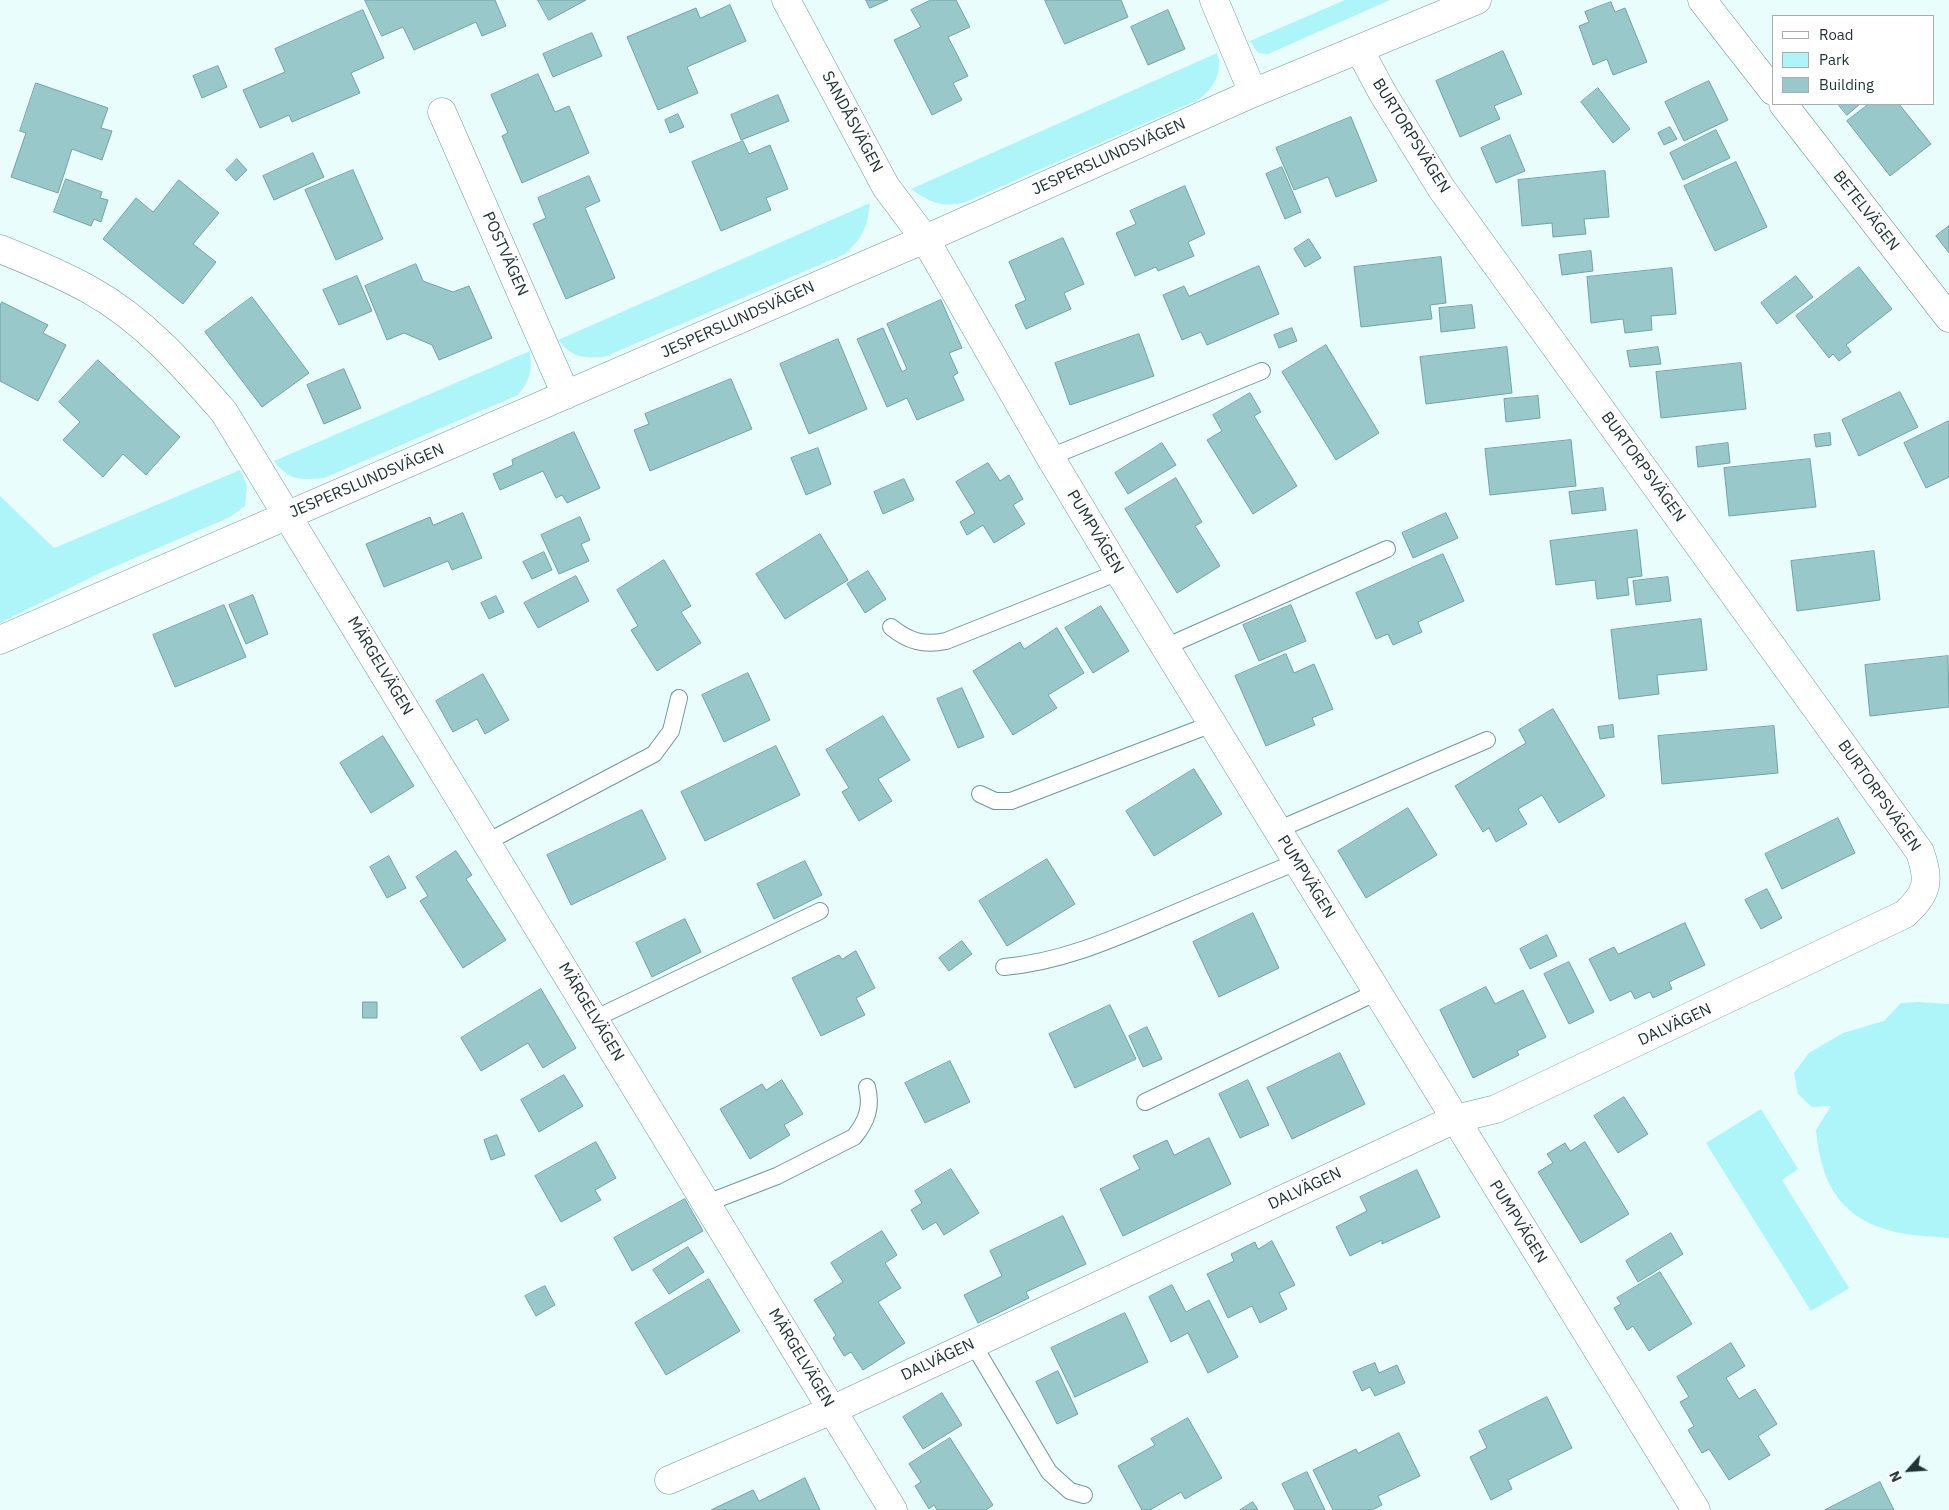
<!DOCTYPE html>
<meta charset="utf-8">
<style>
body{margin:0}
#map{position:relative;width:1949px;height:1510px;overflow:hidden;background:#eafdfd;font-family:"IBM Plex Sans",sans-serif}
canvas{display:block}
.legend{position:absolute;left:1772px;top:15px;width:162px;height:90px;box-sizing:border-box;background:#fff;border:1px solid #a6aeae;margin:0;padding:6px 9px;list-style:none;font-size:15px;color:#213435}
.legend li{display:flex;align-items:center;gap:10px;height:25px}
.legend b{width:25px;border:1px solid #a6aeae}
.north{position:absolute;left:1884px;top:1445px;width:50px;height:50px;-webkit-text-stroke:4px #fff;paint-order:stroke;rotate:244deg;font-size:14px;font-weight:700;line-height:20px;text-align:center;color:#213435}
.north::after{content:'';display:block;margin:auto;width:18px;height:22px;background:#213435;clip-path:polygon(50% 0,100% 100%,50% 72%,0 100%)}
</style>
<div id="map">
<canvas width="1949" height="1510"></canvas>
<ul class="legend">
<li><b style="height:6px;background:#fff"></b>Road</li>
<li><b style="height:14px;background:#adf5f8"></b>Park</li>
<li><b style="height:14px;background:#98c8c9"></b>Building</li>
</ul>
<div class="north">N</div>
</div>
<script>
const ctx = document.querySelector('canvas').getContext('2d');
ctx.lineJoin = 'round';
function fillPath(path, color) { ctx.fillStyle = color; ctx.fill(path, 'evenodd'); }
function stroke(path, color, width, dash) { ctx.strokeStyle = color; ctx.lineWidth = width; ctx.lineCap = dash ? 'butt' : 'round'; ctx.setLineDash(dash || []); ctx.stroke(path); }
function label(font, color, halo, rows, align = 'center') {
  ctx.font = font + ' "IBM Plex Sans",sans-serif'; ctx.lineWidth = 4.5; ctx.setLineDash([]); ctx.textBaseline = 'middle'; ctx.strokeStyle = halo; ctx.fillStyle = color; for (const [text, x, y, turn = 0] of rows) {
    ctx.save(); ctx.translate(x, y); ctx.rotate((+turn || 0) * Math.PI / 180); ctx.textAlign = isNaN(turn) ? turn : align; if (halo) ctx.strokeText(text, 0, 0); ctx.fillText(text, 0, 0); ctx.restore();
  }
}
const green = new Path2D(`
 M1345,0h45l-122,54 -10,-1 -8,-12z
 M1217,53c7,19 -4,36 -19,47l-232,102c-24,6 -35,1 -55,-13z
 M870,203c-3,25 -7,34 -25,51l-241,103c-22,1 -31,1 -46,-17z
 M530,351c2,19 1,28 -12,44l-194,83c-24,2 -34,3 -50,-17z
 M240,470l7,16 -2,20 -15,11 -130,56 -100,50v-127l54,52z
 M1919,1002l30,2v234c-19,-2 -42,-2 -61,-8 -52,-15 -67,-51 -72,-100l15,-24 -19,1 -14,-13 -4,-21 15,-20 34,-20 41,-12 17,-18z
 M1761,1109l37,60 -16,11 67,108 -38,23 -105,-168z`);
const building = new Path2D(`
 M365,0h130l11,26 -24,10 -6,-14 -62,28 -11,-23 -21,9z
 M538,0h48l-37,20z
 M866,0h22l-18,8z
 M931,0h25l14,27 -22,10 20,39 -15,7 9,17 -30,15 -38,-75 27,-13 -10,-17z
 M1045,0h76l7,17 -63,27z
 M1611,2l4,10 10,-4 22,54 -34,13 -6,-16 -14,6 -14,-39 10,-4 -4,-10z
 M730,5l16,36 -59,26 11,26 -40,17 -31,-73 69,-29 4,10z
 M363,10l21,48 -33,15 9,20 -68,29 -3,-7 -29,13 -17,-38 42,-18 -10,-23z
 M1168,10l17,39 -37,16 -17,-38z
 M592,33l10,23 -49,21 -10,-23z
 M1503,51l19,43 -28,12 6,13 -40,18 -24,-56z
 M218,66l9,21 -25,11 -9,-22z
 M538,74l17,38 14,-6 20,47 -67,30 -20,-47 6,-3 -17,-38z
 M1709,81l19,39 -44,21 -19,-39z
 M36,83l72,25 -7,20 11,3 -10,29 -30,-11 -14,44 -47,-16 15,-44 -6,-2z
 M1598,88l32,41 -17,14 -32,-41z
 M778,95l11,26 -48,19 -10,-25z
 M1838,104h22l-13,11z
 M1869,104h30l32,40 -41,32 -43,-55z
 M678,114l6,13 -14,6 -5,-13z
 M1351,117l26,64 -41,16 -8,-20 -34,13 -18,-42z
 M1670,127l7,12 -13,6 -6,-12z
 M1716,130l14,28 -47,22 -13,-27z
 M1510,135l15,36 -29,12 -15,-35z
 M743,141l6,13 21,-9 18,44 -22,9 5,12 -50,21 -29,-69z
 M313,153l11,24 -50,23 -11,-24z
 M237,159l10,11 -11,11 -10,-11z
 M1736,162l31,65 -52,24 -31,-65z
 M1282,167l19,45 -16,7 -19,-45z
 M353,170l30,69 -47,21 -31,-70z
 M1605,171l4,46 -25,2 2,15 -33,3 -1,-14 -30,3 -4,-46z
 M589,176l11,25 -15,7 30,70 -49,21 -33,-75 13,-6 -8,-20z
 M66,179l36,13 -2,6 8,2 -7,22 -7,-3 -3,7 -37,-14z
 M179,180l40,33 -26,31 23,18 -33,42 -80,-65 33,-41 17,14z
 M1185,186l20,48 -17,8 6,14 -36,15 -2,-4 -21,9 -19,-43 20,-9 -6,-13z
 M1949,226v27l-13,-17z
 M1063,238l21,46 -20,9 7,16 -45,20 -11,-24 11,-5 -17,-38z
 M1309,239l12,19 -16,9 -11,-18z
 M1591,251l2,20 -31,4 -3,-20z
 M1441,257l5,46 -16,2 2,14 -71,8 -7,-60z
 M416,264l7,17 30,11 16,-6 23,52 -53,22 -7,-15 -28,-12 -17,7 -22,-54z
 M1259,266l20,48 -72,31 -6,-13 -19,8 -19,-45 21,-9 5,10z
 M1859,267l33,42 -46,36 5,7 -12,9 -6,-7 -4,4 -33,-42z
 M1672,268l4,46 -25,2 1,14 -27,3 -2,-14 -32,4 -4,-46z
 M357,276l15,35 -33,14 -16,-35z
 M1796,276l17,21 -36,27 -16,-21z
 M252,297l57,76 -47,34 -57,-75z
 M941,300l21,48 -13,5 9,20 -5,3 11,24 -47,20 -10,-22 -20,9 -30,-68 26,-11 19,44 5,-3 -20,-45z
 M2,302l46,23 -5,8 23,12 -28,56 -38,-20v-75z
 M1472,305l3,23 -34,4 -2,-24z
 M1292,328l5,13 -18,7 -5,-13z
 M1139,334l15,42 -84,29 -15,-42z
 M838,339l29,70 -58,25 -29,-70z
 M1326,345l53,88 -43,27 -54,-88z
 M1507,347l5,46 -86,11 -6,-47z
 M1658,347l3,17 -31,3 -3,-16z
 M98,360l82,77 -34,38 -23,-21 -20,23 -40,-37 17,-18 -21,-20z
 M1741,363l5,46 -85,9 -5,-46z
 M344,369l17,39 -37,16 -17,-39z
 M731,379l21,50 -102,42 -16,-41 15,-6 -4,-10z
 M1900,392l18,35 -59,29 -17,-36z
 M1250,393l11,19 -7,4 43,70 -44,28 -46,-74 15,-9 -9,-16z
 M1538,396l2,22 -34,4 -2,-23z
 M1949,421v56l-23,11 -22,-45z
 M574,432l26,56 -33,15 -5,-8 -6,3 -13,-27 -43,19 -7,-16 20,-9 -1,-5z
 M1830,433l1,12 -15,2 -2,-12z
 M1571,440l5,46 -86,9 -5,-46z
 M1162,443l14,22 -48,29 -13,-21z
 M1728,443l2,20 -32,4 -2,-20z
 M818,448l13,36 -25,11 -15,-37z
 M1810,459l6,48 -87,9 -5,-48z
 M988,463l12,18 9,-6 14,24 -10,6 12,19 -31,19 -11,-18 -16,10 -7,-13 15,-9 -19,-31z
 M1176,478l26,44 -7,4 25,40 -43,27 -52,-84z
 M904,479l10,21 -31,14 -9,-22z
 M1603,488l3,22 -34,4 -3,-22z
 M463,513l19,45 -30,12 -4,-9 -64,26 -18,-43 64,-27 3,8z
 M1446,513l12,25 -45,20 -11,-25z
 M580,517l10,23 -9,4 8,17 -30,13 -18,-39z
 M1637,530l5,46 -15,2 2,17 -32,4 -2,-19 -39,5 -6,-44z
 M820,534l28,46 -63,39 -29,-45z
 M1874,551l6,49 -83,11 -6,-50z
 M544,552l8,18 -20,9 -9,-17z
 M1443,554l21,47 -46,21 4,10 -29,13 -5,-11 -12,5 -20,-46z
 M664,560l27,46 -10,6 20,31 -44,28 -26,-41 7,-4 -21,-36z
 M868,571l18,28 -21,14 -18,-29z
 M576,576l13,25 -51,27 -14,-25z
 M1668,577l3,24 -35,4 -3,-24z
 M253,595l15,39 -22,10 -17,-39z
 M496,596l8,16 -15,7 -8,-16z
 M224,605l22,52 -71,30 -22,-52z
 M1291,605l15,36 -47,20 -16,-36z
 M1101,606l28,45 -36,22 -28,-45z
 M1701,619l6,51 -50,5 2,19 -40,5 -8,-69z
 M1057,628l27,45 -36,22 9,13 -44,27 -40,-64 47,-29 4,7z
 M1286,654l8,19 20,-9 19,45 -21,9 3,7 -49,21 -31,-70z
 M1948,656l1,51 -79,9 -5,-51z
 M748,673l22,47 -46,22 -22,-47z
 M483,674l26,46 -24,14 -8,-15 -24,13 -17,-31z
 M962,688l22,49 -26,11 -21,-49z
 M1553,709l52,87 -46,27 -17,-28 -24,14 9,15 -31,18 -7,-14 -6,4 -28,-46 71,-43 -7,-13z
 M883,716l27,44 -32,19 14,22 -33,20 -17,-29 7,-4 -23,-38z
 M1613,725l1,12 -14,2 -2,-12z
 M1774,726l4,47 -116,11 -4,-48z
 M383,736l31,50 -43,27 -31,-50z
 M776,746l24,49 -95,46 -24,-49z
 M1194,769l28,45 -68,42 -28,-45z
 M1408,808l29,47 -71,43 -28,-47z
 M642,810l24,49 -95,46 -24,-50z
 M1838,818l17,35 -73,36 -17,-35z
 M456,851l16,24 -6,4 40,61 -43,28 -43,-67 8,-5 -12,-19z
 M389,856l17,32 -19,10 -17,-31z
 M1047,859l28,45 -68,42 -28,-45z
 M805,861l17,34 -48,24 -17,-35z
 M1767,889l15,29 -21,11 -16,-29z
 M1253,913l26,55 -60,29 -26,-55z
 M685,919l16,33 -49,25 -16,-34z
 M1685,923l20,42 -36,17 3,7 -19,9 -3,-6 -15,7 -4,-8 -21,10 -21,-42 25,-12 4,7z
 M1547,935l10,21 -27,13 -10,-20z
 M962,941l10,13 -23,17 -10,-13z
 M856,951l19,37 -19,10 9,17 -44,21 -29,-58 47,-23 3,4z
 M1569,962l25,50 -25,12 -25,-50z
 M1486,987l9,17 28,-14 23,47 -29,14 2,4 -46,23 -33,-68z
 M541,989l35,59 -33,20 -15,-25 -47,28 -20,-33z
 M363,1002h14v16h-14z
 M1110,1005l26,54 -61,29 -26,-54z
 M1147,1027l15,32 -19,8 -14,-31z
 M1340,1053l25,51 -73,35 -25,-51z
 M950,1061l20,41 -45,21 -20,-40z
 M564,1075l19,31 -44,26 -18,-32z
 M782,1080l21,34 -19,11 6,10 -40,24 -30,-50 42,-25 4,6z
 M1248,1080l21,45 -29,13 -21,-44z
 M1624,1097l24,37 -30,19 -24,-37z
 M497,1135l8,20 -14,5 -7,-20z
 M1209,1138l22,46 -108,52 -23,-47 40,-20 -7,-13 34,-16 7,15z
 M596,1142l20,36 -21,12 6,10 -40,22 -26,-46z
 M1585,1142l44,72 -48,29 -43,-71 15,-9 -6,-9 18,-11 5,8z
 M951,1169l28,44 -35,22 -8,-13 -13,8 -12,-20 11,-7 -7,-12z
 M1417,1170l23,47 -58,27v-4l-32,16 -14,-29 31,-16 -7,-14z
 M685,1199l18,32 -71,40 -18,-33z
 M1063,1216l23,48 -60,28 3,6 -51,25 -14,-28 38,-19 -12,-25z
 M882,1231l15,24 -12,8 16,25 -23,14 27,41 -42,27 -12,-18 -7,4 -11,-18 3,-3 -22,-35 29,-18 -12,-19z
 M1671,1233l12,21 -45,28 -12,-21z
 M1272,1241l23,44 -16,8 8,16 -27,14 -8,-17 -24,12 -21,-44 27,-13 -3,-7 24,-12 3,7z
 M688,1247l16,25 -35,22 -16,-24z
 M1660,1272l32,52 -43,27 -16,-25 -6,4 -13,-22 7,-4 -4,-6z
 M709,1279l31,52 -74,44 -31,-52z
 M1172,1285l14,27 23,-12 29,57 -30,16 -20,-40 -17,9 -22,-45z
 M545,1286l10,19 -19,11 -11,-20z
 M1125,1313l23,49 -73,35 -24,-49z
 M1731,1343l14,23 -19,12 13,21 16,-10 22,35 -19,12 12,19 -41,25 -20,-31 -7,4 -14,-23 6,-4 -14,-24 9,-5 -12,-20z
 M1375,1363l4,10 18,-8 8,18 -30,13 -5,-9 -8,4 -9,-19z
 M1058,1371l20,43 -21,10 -21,-42z
 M942,1393l20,32 -39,24 -20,-32z
 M1547,1397l25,51 -64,32 4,9 -21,11 -21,-43 17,-9 -8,-17z
 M1188,1418l34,60 -37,21 -4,-7 -31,18h-8l-24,-44 37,-21 -4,-6z
 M1399,1433l21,43 -42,20 4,9 -10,5h-39l-20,-40 43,-21 2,4z
 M950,1438l43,67 -7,5h-49l-3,-5 -5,4 -14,-23 6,-4 -12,-18z
 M1307,1472l18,38h-30l-13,-26z
 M805,1478l15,32h-109l42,-20 6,11z
 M1880,1482l14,28h-69z
 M1253,1502l5,8h-18z`);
const service = new Path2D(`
 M1050,457l212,-86
 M891,627c17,14 33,19 55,14l173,-69
 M1165,647l222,-98
 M980,794l15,7h16l201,-77
 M1277,830l210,-90
 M487,842l167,-88 17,-23 8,-33
 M1004,967c57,-5 107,-27 159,-49 45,-19 89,-38 134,-56
 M594,1019l226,-108
 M1145,1102l232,-110
 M707,1203l70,-27 77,-39c13,-16 18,-30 13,-50
 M973,1344l76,128 21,19 14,4`);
const minor = new Path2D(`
 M786,0l100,187 39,52 125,218 69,115 577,938
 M1214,0l39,93
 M1702,0l71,91
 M1783,104l166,214
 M442,112l124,283
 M0,249c30,12 61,25 90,41 54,30 94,76 134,122l669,1098
 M0,640l925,-401 328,-146 224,-93
 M669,1480l163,-70 623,-291 41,-10 409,-195c23,-22 25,-32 15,-62l-479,-664 -59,-96 -23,-43`);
const streetNames = [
 ["SANDÅSVÄGEN",852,122,62],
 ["BURTORPSVÄGEN",1411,136,58],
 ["JESPERSLUNDSVÄGEN",1109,157,-24],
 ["BETELVÄGEN",1866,211,52],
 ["POSTVÄGEN",505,254,66],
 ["JESPERSLUNDSVÄGEN",738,320,-24],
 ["BURTORPSVÄGEN",1643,467,54],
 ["JESPERSLUNDSVÄGEN",367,481,-23],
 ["PUMPVÄGEN",1095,532,59],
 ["MÄRGELVÄGEN",380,666,59],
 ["BURTORPSVÄGEN",1879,796,55],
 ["PUMPVÄGEN",1306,877,58],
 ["MÄRGELVÄGEN",591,1012,59],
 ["DALVÄGEN",1675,1025,-25],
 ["DALVÄGEN",1305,1189,-25],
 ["PUMPVÄGEN",1518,1222,58],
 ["MÄRGELVÄGEN",801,1358,59],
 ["DALVÄGEN",938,1360,-25]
];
fillPath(green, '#adf5f8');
fillPath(building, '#98c8c9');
stroke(building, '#73a2a3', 1);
stroke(service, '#6b999a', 18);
stroke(minor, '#6b999a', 29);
stroke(service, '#fff', 16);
stroke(minor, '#fff', 28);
label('16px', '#213435', '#fff', streetNames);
</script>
